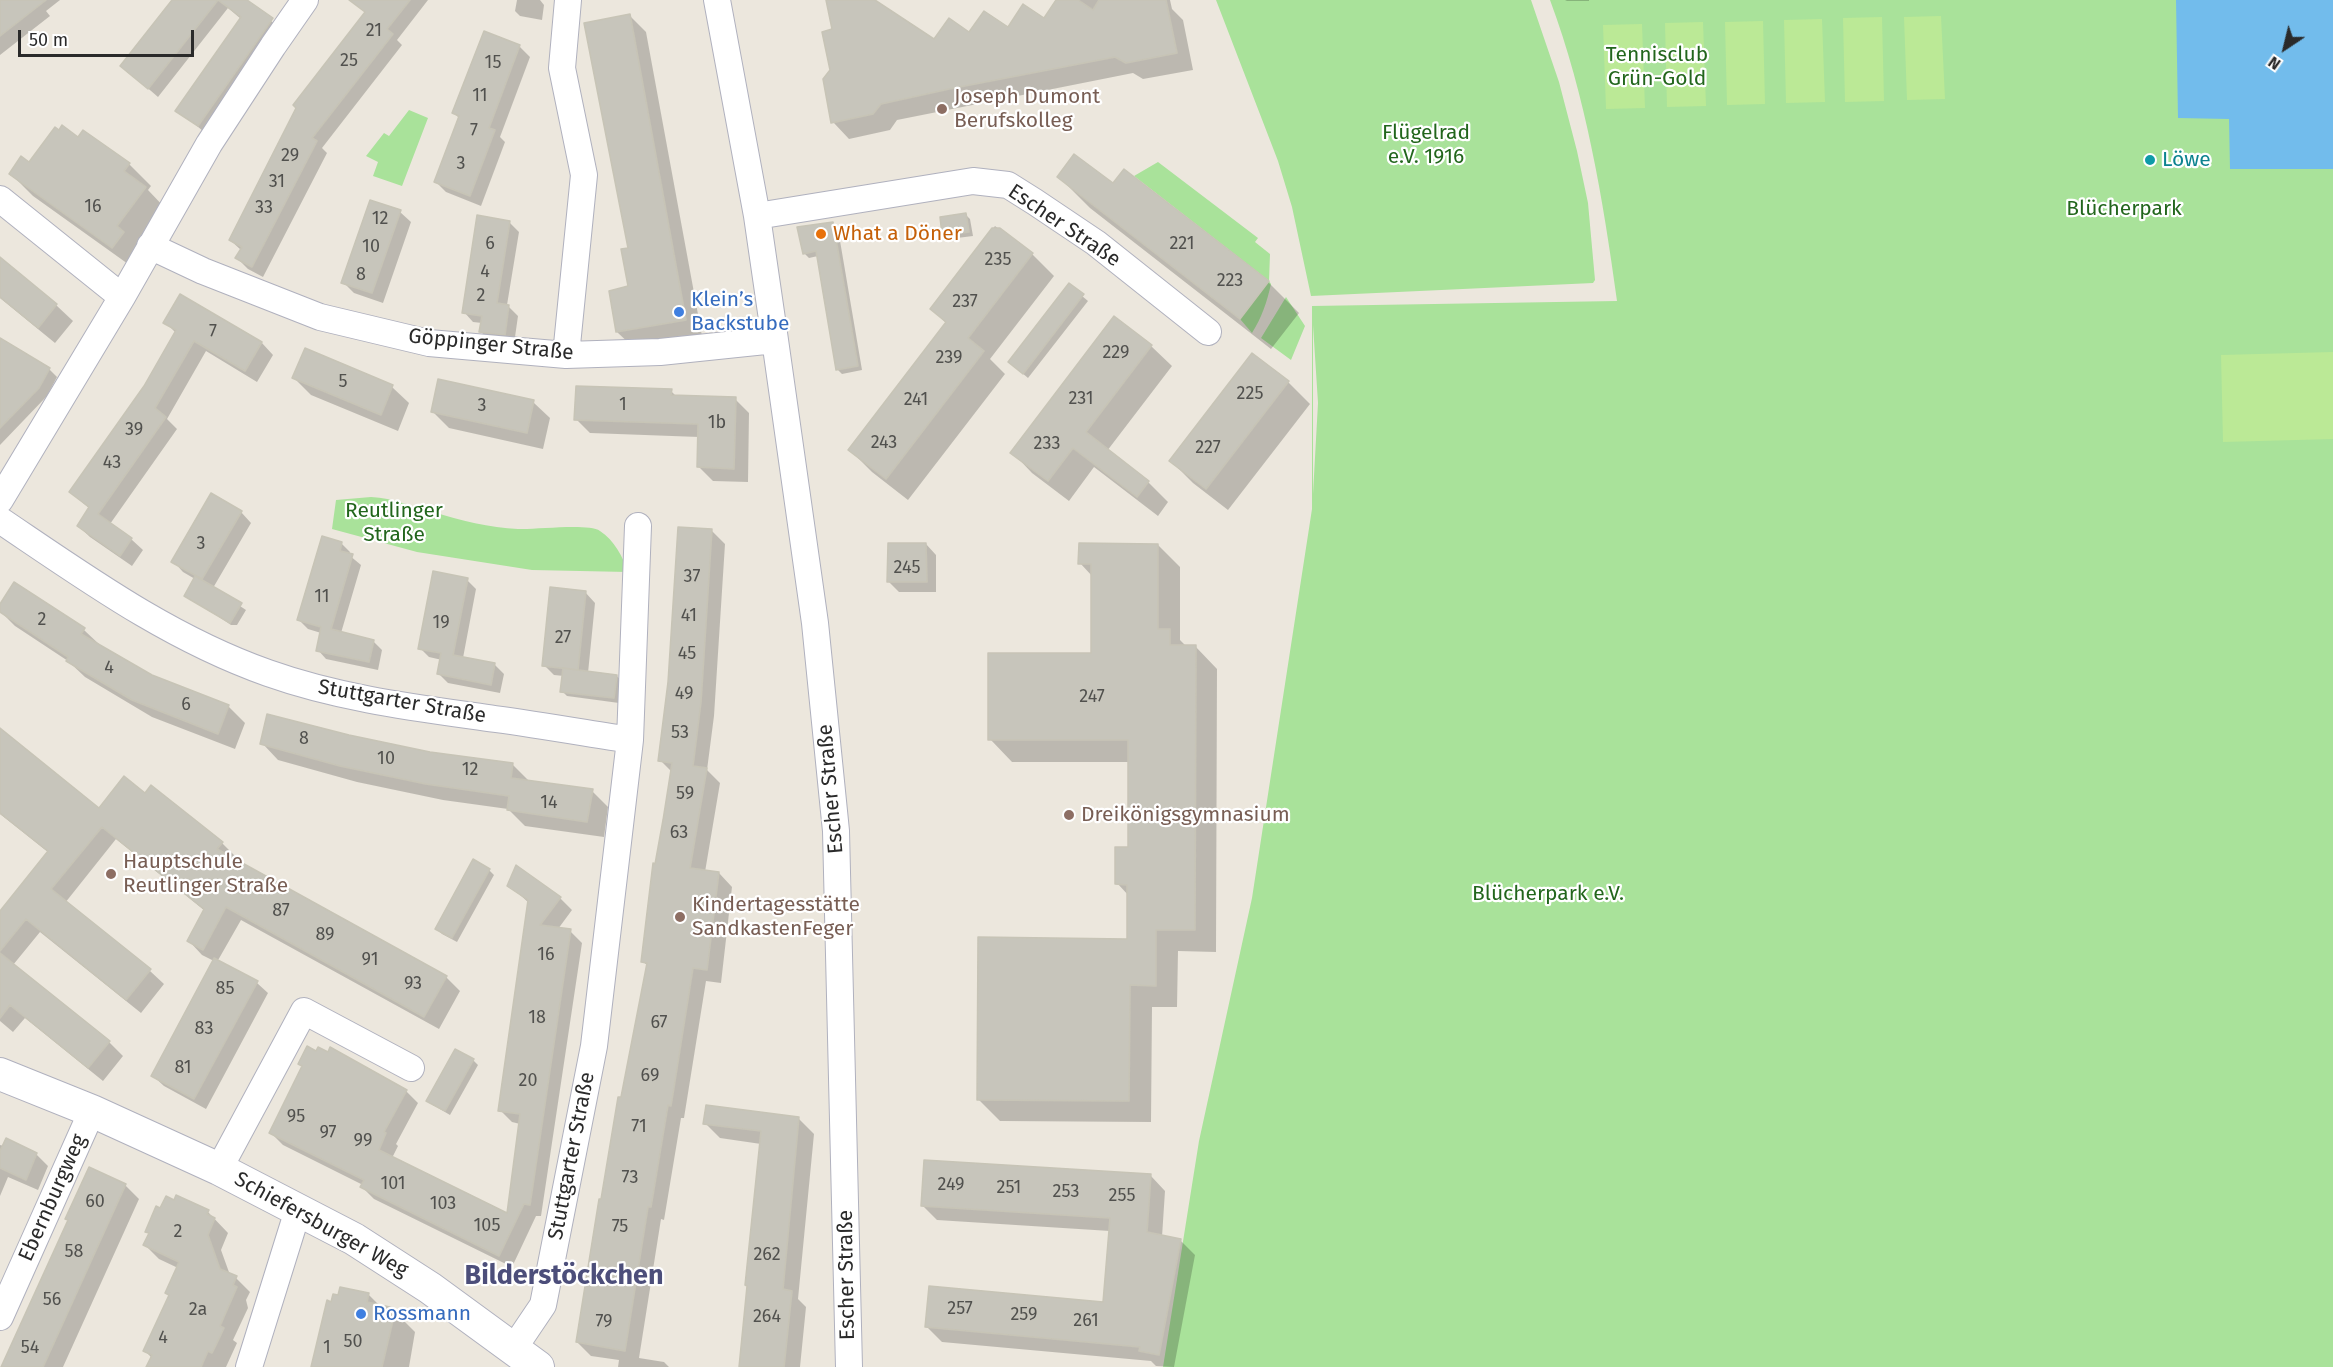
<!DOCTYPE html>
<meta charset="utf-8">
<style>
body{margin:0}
#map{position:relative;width:2333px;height:1367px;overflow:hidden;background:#ece7dd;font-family:"Fira Sans",sans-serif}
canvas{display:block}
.north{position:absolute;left:2255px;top:18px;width:60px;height:60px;-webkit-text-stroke:4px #fff;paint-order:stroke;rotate:215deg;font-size:16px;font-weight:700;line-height:24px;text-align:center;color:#2a2a2a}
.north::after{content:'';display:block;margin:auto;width:21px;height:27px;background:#2a2a2a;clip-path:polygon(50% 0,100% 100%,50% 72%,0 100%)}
.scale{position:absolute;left:18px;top:30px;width:176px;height:27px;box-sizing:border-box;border:3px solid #2a2a2a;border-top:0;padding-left:8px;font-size:18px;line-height:21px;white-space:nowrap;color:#2a2a2a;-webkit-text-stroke:4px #fff;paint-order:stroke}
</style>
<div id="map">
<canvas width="2333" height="1367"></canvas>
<div class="north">N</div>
<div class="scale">50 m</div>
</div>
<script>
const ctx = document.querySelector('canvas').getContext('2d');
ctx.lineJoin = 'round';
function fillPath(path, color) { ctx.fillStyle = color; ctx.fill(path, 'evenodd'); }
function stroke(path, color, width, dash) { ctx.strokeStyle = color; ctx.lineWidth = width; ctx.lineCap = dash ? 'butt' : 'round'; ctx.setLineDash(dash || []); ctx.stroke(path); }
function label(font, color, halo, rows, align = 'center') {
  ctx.font = font + ' "Fira Sans",sans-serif'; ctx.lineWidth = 4.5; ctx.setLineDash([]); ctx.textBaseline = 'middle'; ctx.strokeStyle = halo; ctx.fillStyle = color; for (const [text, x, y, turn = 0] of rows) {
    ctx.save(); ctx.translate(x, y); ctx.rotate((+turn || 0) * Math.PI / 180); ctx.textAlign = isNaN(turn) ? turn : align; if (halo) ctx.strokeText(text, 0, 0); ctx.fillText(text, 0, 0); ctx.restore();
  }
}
const green = new Path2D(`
 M1216,0h315l28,82 18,69 11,52 7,77 -2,3 -282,13 -19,-89 -14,-46z
 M1550,0h783v1367h-1170l36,-226 53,-243 60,-389v-203l305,-5c-14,-102 -31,-204 -67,-301zM1313,325l5,78 -5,91z
 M409,110l19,8 -26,68 -29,-10 5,-14 -12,-6 18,-23 5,3z
 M1158,162l100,76 -3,4 15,12 -1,27 2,3c-4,18 -9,33 -19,49l-12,-14 29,-38 -135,-105z
 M1286,297l19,29 -14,34 -30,-22z
 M371,497c23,1 40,10 62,15 27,8 57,16 85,17 17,1 70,-6 82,2 14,9 23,26 28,41l-96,-2 -115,-18 -85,-23 4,-29z`);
const pitch = new Path2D(`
 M1941,16l4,83 -38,1 -3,-83z
 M1882,17l2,84 -39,1 -2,-84z
 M1822,19l3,83 -39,1 -2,-83z
 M1763,21l2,83 -38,1 -2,-83z
 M1703,22l3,84 -39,1 -2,-84z
 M1642,24l3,84 -39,1 -3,-84z
 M2333,352v87l-110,3 -2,-87z`);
const water = new Path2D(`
 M2176,0h157v169h-103l-1,-50 -51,-1z`);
const shadow = new Path2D(`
 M0,0h60l-14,11 4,5 -50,39z
 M174,0h71l36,29 -73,106 -31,-25 64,-91 -13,-11 -70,89 -36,-31z
 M367,0h61l-31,40 5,5 -80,103 5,5 -64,124 -15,-8 -11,-11 4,-8 -11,-10 136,-227z
 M517,0h23l4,5 -2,15 -22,-4 -5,-5z
 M828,0h45l61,42 74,-13 37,-9 13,-20h112l2,9 11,11 10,50 -50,9 -10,-6 -236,47 -7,10 -41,9 -16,-17 -2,-52 3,-40z
 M1565,0h24v1h-22z
 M630,16l16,16 56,304 -68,12 -17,-16 13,-45z
 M485,33l35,14 10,10 -30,80 5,5 -24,64 -35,-14 -11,-11 24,-63 -5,-5z
 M78,139l51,25 22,22 -3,4 19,20 -32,59 -102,-73 -22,-22z
 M1124,171l144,111 31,31 -28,36 -181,-141 -31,-31 55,8z
 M400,212l11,10 -28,81 -29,-10 -11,-11z
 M965,214l5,5 3,17 -24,3 -5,-5z
 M509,222l10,10 -12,73 11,11 -4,28 -23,-3 -10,-9 1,-9 -9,-1 -9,-10z
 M833,223l5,6 24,141 -20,4 -5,-5 -19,-113 -9,2 -5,-5z
 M995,226l37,28 22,22 -64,83 15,15 -97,126 -36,-28 -22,-22 97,-126 -15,-15z
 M0,258l56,47 17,16 -18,22 -55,-45z
 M1069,285l19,16 -60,77 -13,-11z
 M180,296l82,47 11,12 -16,27 -51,-31 -39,68 10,10 -67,95 21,15 12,11 -11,16 -42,-29 -12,-11 12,-17 -20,-17 75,-105 31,-54 -11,-11z
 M1114,318l37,28 21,20 -65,85 41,31 20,20 -10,14 -64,-49 -25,34 -37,-28 -20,-21z
 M0,340l49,29 8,8 -10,19 -47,49z
 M306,350l86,37 17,16 -11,28 -87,-36 -17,-17z
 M1288,382l22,22 -82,106 -35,-27 -22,-22z
 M671,391l6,6 58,2 14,14 -1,69 -35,-1 -14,-14v-30l-109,-4 -14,-14z
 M533,402l17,16 -7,31 -94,-21 -16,-16z
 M241,512l10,11 -38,65 33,22 -9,15h-6l-45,-30 9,-16 -12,-7 -10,-11z
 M711,530l14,14 -11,172 -7,54 13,13 -15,89 14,1 13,14 -11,96 -15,-2 -22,137h-3l-17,102 -3,-1 -22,139 25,4 5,5h-51l1,-7 -28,-4 -14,-14 71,-376 -6,-5 30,-189 -12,-12z
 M341,543l9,9 -1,3 12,10 -20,68 32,8 9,9 -4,20 -52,-11 -8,-9 3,-17 -13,-4 -9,-9z
 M926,544l10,11v37h-37l-10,-10z
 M1158,545l22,22v73l6,6h9l22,23 -1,283 -38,-1 -1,56h-25l-1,115 -151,-1 -22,-22 151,-159v-44l-12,-13 12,-34 1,-87h-118l-22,-23 102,-84v-79l-12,-13z
 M467,580l9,9 -13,69 32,7 9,9 -4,19 -52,-10 -9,-9 3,-14 -13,-3 -9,-9z
 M15,584l69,46 17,16 51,30 76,30 17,17 -10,26 -83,-32 -67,-40 -17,-16 -53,-35 -15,-15v-4z
 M585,592l10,11 -7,70 29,3 5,6 -3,21 -52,-7 -5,-5 2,-15 -10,-1 -10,-10z
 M0,729l99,81 46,-15 77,48 14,14 -3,3 213,117 14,14 -21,38 -198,-109 -24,42 40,21 11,10 -62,116 -42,-23 -11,-10 61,-115 -12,-6 -13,-14 16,-30 -89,-72 -51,64 85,68 14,13 -23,29 -101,-81 -27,33 96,77 14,14 -20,25 -78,-63 -12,14 -13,-11v-107l49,-61 -49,-39z
 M348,736l82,18 82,10 17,17 63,10 16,16 -4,30 -79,-11 -17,-17 -65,-9 -86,-18 -79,-22 -16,-17z
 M489,870l5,5 -37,67 -15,-8 -5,-5z
 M509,885l51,13 12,12 -14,19 12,2 12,12 -41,273h-5l-24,51 -138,-68 -12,-12 1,-2 -80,-40 -12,-12 32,-66 -4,-4 107,28 12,12 -22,41 2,2 -6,12 116,57 12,-91 -8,-2 -12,-12 29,-207z
 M473,1060l5,5 -28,50 -17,-10 -5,-4z
 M798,1118l16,16 -16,165 8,8 -6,60h-60l21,-223 -41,-6 -15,-15z
 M0,1145l36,9 12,12 -10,24 -30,-13 -8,19z
 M1151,1176l14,15 -3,46 18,3 15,15 -21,112 -18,-1 -5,-5 -209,-19 -15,-15 177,-24 6,-72 -173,-11 -15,-15z
 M125,1185l14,14 -76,168h-60l66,-146 -2,-2z
 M208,1212l20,21 -7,17 9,25 6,3 14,14 -4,8 2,8 -15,32 4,3 -11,24h-78l4,-9 -7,-7 25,-54 -4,-5 12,-24 -19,-9 -14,-14 5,-11 -3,-3z
 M368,1294l12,12 13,4 22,22 -6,35h-96l19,-63z`);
const building = new Path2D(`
 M0,0h46l-46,36z
 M172,0h75l26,18 -75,108 -23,-15 66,-94 -23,-17 -70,89 -28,-23z
 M349,0h61l-23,29 6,5 -81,104 5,3 -65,126 -17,-9 7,-11 -13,-7 67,-132 -3,-3 72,-93z
 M826,0h49l59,39 15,-21 20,14 15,-21 24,16 15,-23 21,14 12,-18h22l15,10 6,-10h67l11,53 -51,10 -11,-6 -166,32 -68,15 -8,10 -42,9 -8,-44 7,-9 -8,-38 10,-3z
 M630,14l56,306 -70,12 -7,-41 19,-5 -7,-37 7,-1 -44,-225z
 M484,31l36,14 -31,83 6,2 -25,66 -36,-14 25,-66 -7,-3z
 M62,125l16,12 5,-7 47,33 -6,8 22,16 -29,39 7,6 -12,16 -103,-74 12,-18 8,6 26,-35 4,3z
 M1074,154l39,29 11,-14 145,112 -29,38 -183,-142z
 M370,200l31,10 -29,83 -31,-10z
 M966,213l3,19 -27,3 -2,-18z
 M477,215l33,6 -13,82 12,2 -4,30 -26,-3 3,-16 -20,-3z
 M833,222l25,144 -22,4 -20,-119 -13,3 -6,-27z
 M992,228h8l33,25 -65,85 16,13 -98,128 -38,-29 98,-128 -16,-13z
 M0,257l57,47 -19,24 -38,-31z
 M1069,283l15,11 -61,80 -15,-12z
 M180,294l82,48 -17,29 -51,-30 -39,67 11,9 -68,97 34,24 -12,18 -43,-30 12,-19 -20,-15 75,-106 32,-56 -13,-7z
 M1114,316l38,29 -66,87 63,49 -12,16 -64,-49 -25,33 -38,-28z
 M0,338l50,30 -11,20 -39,40z
 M305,348l88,37 -12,30 -89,-37z
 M1252,353l37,28 -83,108 -37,-28z
 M438,379l96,21 -7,33 -96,-21z
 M576,386l96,3 -1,6 65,2 -2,72 -37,-2 1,-43 -124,-4z
 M211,493l31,18 -40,68 -31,-17z
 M678,527l34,2 -11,173 -8,64 14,2 -17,100 29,4 -12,98 -14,-2 -22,138 -3,-1 -17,102h-3l-23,144 -49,-9 23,-143h2l17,-102h3l26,-134 -6,-1 12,-99 2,1 8,-44 9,-57 -14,-2 10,-79z
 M322,536l20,6 -2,9 13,3 -22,75 43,11 -5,22 -53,-11 5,-24 -24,-7z
 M888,543h38l1,39h-40z
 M1079,543l79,1v85h12v16h26l-1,285h-39v56l-26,-1 -1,116 -152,-1 1,-163 149,2v-54l-12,-1v-37h13v-107h-140v-87h103v-89h-13z
 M433,571l35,7 -15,77 42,8 -4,22 -54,-11 4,-21 -23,-4z
 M195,576l47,27 -12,20 -46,-27z
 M14,582l71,46 -4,6 71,41 77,30 -11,29 -86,-34 -66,-39 2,-4 -68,-45v-8z
 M550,587l36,4 -8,79 -36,-4z
 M563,668l54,7 -3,23 -54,-6z
 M267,714l82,21 81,17 83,11 -2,15 82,11 -6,33 -80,-12 2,-14 -83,-12 -86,-18 -80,-22z
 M0,728l99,80 25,-32 21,17 6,-8 72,57 -6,7 230,127 -23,41 -198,-110 -23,43 -16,-9 17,-32 -102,-82 -51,62 100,80 -25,31 -100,-81 -26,32v-40l48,-60 -48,-38z
 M473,859l17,10 -38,69 -17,-9z
 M516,865l45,32 -21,28 31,4 -41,276 -6,-1 -25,52 -139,-69 4,-7 -95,-47 33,-67 -4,-2 9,-18 9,5 2,-4 10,5 2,-5 77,43 -23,42 2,1 -7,17 128,63 13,-99 -22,-3 30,-211 -21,-14z
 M0,953l110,88 -22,27 -78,-63 -10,13z
 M214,958l44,23 -64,118 -43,-23z
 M455,1049l19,10 -29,52 -19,-10z
 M706,1105l93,12 -16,172 9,2 -8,76h-45l8,-81 -2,-1 16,-154 -58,-7z
 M6,1138l31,15 -11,27 -26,-12v-17z
 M924,1160l227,14 -4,58 34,7 -22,116 -20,-4 1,-4 -215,-20 4,-41 174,16 7,-84 -189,-12z
 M89,1167l37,17 -83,183h-42l67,-147 -3,-1z
 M176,1195l33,15 -2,4 8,4 -7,17 12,34 17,7 -4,9 4,2 -17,39 4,2 -8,17 -4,8 -4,-2 -7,16h-55l6,-12 -9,-4 26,-56 -4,-2 14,-31 -36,-17 6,-12 -4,-1 11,-26 4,2 6,-12 8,4z
 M340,1287l29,6 -2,9 27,6 -2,8h2l-12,51h-71l16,-67 4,2 2,-8 5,1z`);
const minor = new Path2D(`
 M717,0l40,216 18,124 40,283 21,208 13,536
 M0,199l122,98
 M757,216l216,-35 35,4 27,17 61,41 112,89
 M150,246l53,25 117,46 109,26 137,12 94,-3 115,-12
 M566,355l18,-180 -22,-107 6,-68
 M0,500l122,-203 87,-153 64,-98 32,-46
 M0,520c86,58 169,118 268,153 73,26 150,35 227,46 45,6 90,14 135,21l-36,306 -51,259 -29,43
 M630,740l8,-214
 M219,1169l85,-158 107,57
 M0,1317l92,-206
 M249,1367l49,-157`);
const tertiary = new Path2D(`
 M0,1074l92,37 127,58 135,70 76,49 108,79`);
const markers = [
 [942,109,6,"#8d6e63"],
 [2150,160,6,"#0f9aa8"],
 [821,234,6,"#e8710a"],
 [679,312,6,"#3f7fe0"],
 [1069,815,6,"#8d6e63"],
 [111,874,6,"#8d6e63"],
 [680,917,6,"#8d6e63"],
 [361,1314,6,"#3f7fe0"]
];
const numberNames = [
 ["21",374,31],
 ["25",349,61],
 ["15",493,63],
 ["11",480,96],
 ["7",474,131],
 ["29",290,156],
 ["3",461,164],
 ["31",277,182],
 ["16",93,207],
 ["33",264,208],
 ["12",380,219],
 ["6",490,244],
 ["221",1182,244],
 ["10",371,247],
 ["235",998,260],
 ["4",485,272],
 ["8",361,275],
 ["223",1230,281],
 ["2",481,296],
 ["237",965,302],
 ["7",213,332],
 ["229",1116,353],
 ["239",949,358],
 ["5",343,382],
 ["225",1250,394],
 ["231",1081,399],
 ["241",916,400],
 ["1",623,405],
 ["3",482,406],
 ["1b",717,423],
 ["39",134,430],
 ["243",884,443],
 ["233",1047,444],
 ["227",1208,448],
 ["43",112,463],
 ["3",201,544],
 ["245",907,568],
 ["37",692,577],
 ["11",322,597],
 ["41",689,616],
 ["2",42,620],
 ["19",441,623],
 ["27",563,638],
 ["45",687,654],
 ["4",109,668],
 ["49",684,694],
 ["247",1092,697],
 ["6",186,705],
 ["53",680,733],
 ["8",304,739],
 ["10",386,759],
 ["12",470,770],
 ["59",685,794],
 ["14",549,803],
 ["63",679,833],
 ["87",281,911],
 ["89",325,935],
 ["16",546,955],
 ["91",370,960],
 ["93",413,984],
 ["85",225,989],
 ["18",537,1018],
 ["67",659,1023],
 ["83",204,1029],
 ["81",183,1068],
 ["69",650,1076],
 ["20",528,1081],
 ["95",296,1117],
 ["71",639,1127],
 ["97",328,1133],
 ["99",363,1141],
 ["73",630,1178],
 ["101",393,1184],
 ["249",951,1185],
 ["251",1009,1188],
 ["253",1066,1192],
 ["255",1122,1196],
 ["60",95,1202],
 ["103",443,1204],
 ["105",487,1226],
 ["75",620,1227],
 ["2",178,1232],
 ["58",74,1252],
 ["262",767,1255],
 ["56",52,1300],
 ["257",960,1309],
 ["2a",198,1310],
 ["259",1024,1315],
 ["264",767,1317],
 ["261",1086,1321],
 ["79",604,1322],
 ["4",163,1338],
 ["50",353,1342],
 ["54",30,1348],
 ["1",327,1348]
];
const parkNames = [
 ["Tennisclub",1657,55],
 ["Grün-Gold",1657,79],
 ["Flügelrad",1426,133],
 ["e.V. 1916",1426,157],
 ["Blücherpark",2124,209],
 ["Reutlinger",394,511],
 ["Straße",394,535],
 ["Blücherpark e.V.",1548,894]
];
const educationNames = [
 ["Joseph Dumont",954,97],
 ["Berufskolleg",954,121],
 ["Dreikönigsgymnasium",1081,815],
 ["Hauptschule",123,862],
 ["Reutlinger Straße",123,886],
 ["Kindertagesstätte",692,905],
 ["SandkastenFeger",692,929]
];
const cultureNames = [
 ["Löwe",2162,160]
];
const streetNames = [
 ["Escher Straße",1064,226,34],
 ["Göppinger Straße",491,345,6],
 ["Stuttgarter Straße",402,702,10],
 ["Escher Straße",831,789,-95],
 ["Stuttgarter Straße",572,1156,-79],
 ["Ebernburgweg",53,1198,-66],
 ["Schiefersburger Weg",321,1225,29],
 ["Escher Straße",847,1275,-91]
];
const foodNames = [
 ["What a Döner",833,234]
];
const shopNames = [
 ["Klein’s",691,300],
 ["Backstube",691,324],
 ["Rossmann",373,1314]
];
const districtNames = [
 ["Bilderstöckchen",564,1276]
];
fillPath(green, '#a9e29a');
fillPath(pitch, '#bbe996');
fillPath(water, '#72bcec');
fillPath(shadow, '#0003');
fillPath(building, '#c7c5bb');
stroke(building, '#c7c4b6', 1.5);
stroke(minor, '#b0b1be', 28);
stroke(tertiary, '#b0b1be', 34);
stroke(minor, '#fff', 26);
stroke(tertiary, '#fff', 32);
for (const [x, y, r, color] of markers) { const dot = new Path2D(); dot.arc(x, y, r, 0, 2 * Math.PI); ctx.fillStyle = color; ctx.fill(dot); stroke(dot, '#fff', 2); }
label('18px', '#51514e', null, numberNames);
label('21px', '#22661c', '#fff', parkNames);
label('21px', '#785e54', '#fff', educationNames, 'left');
label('21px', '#0d838f', '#fff', cultureNames, 'left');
label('21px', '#2a2a2a', '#fff', streetNames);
label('21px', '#c56008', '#fff', foodNames, 'left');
label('21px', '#366cbe', '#fff', shopNames, 'left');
label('bold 27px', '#4c4e7a', '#fff', districtNames);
</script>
